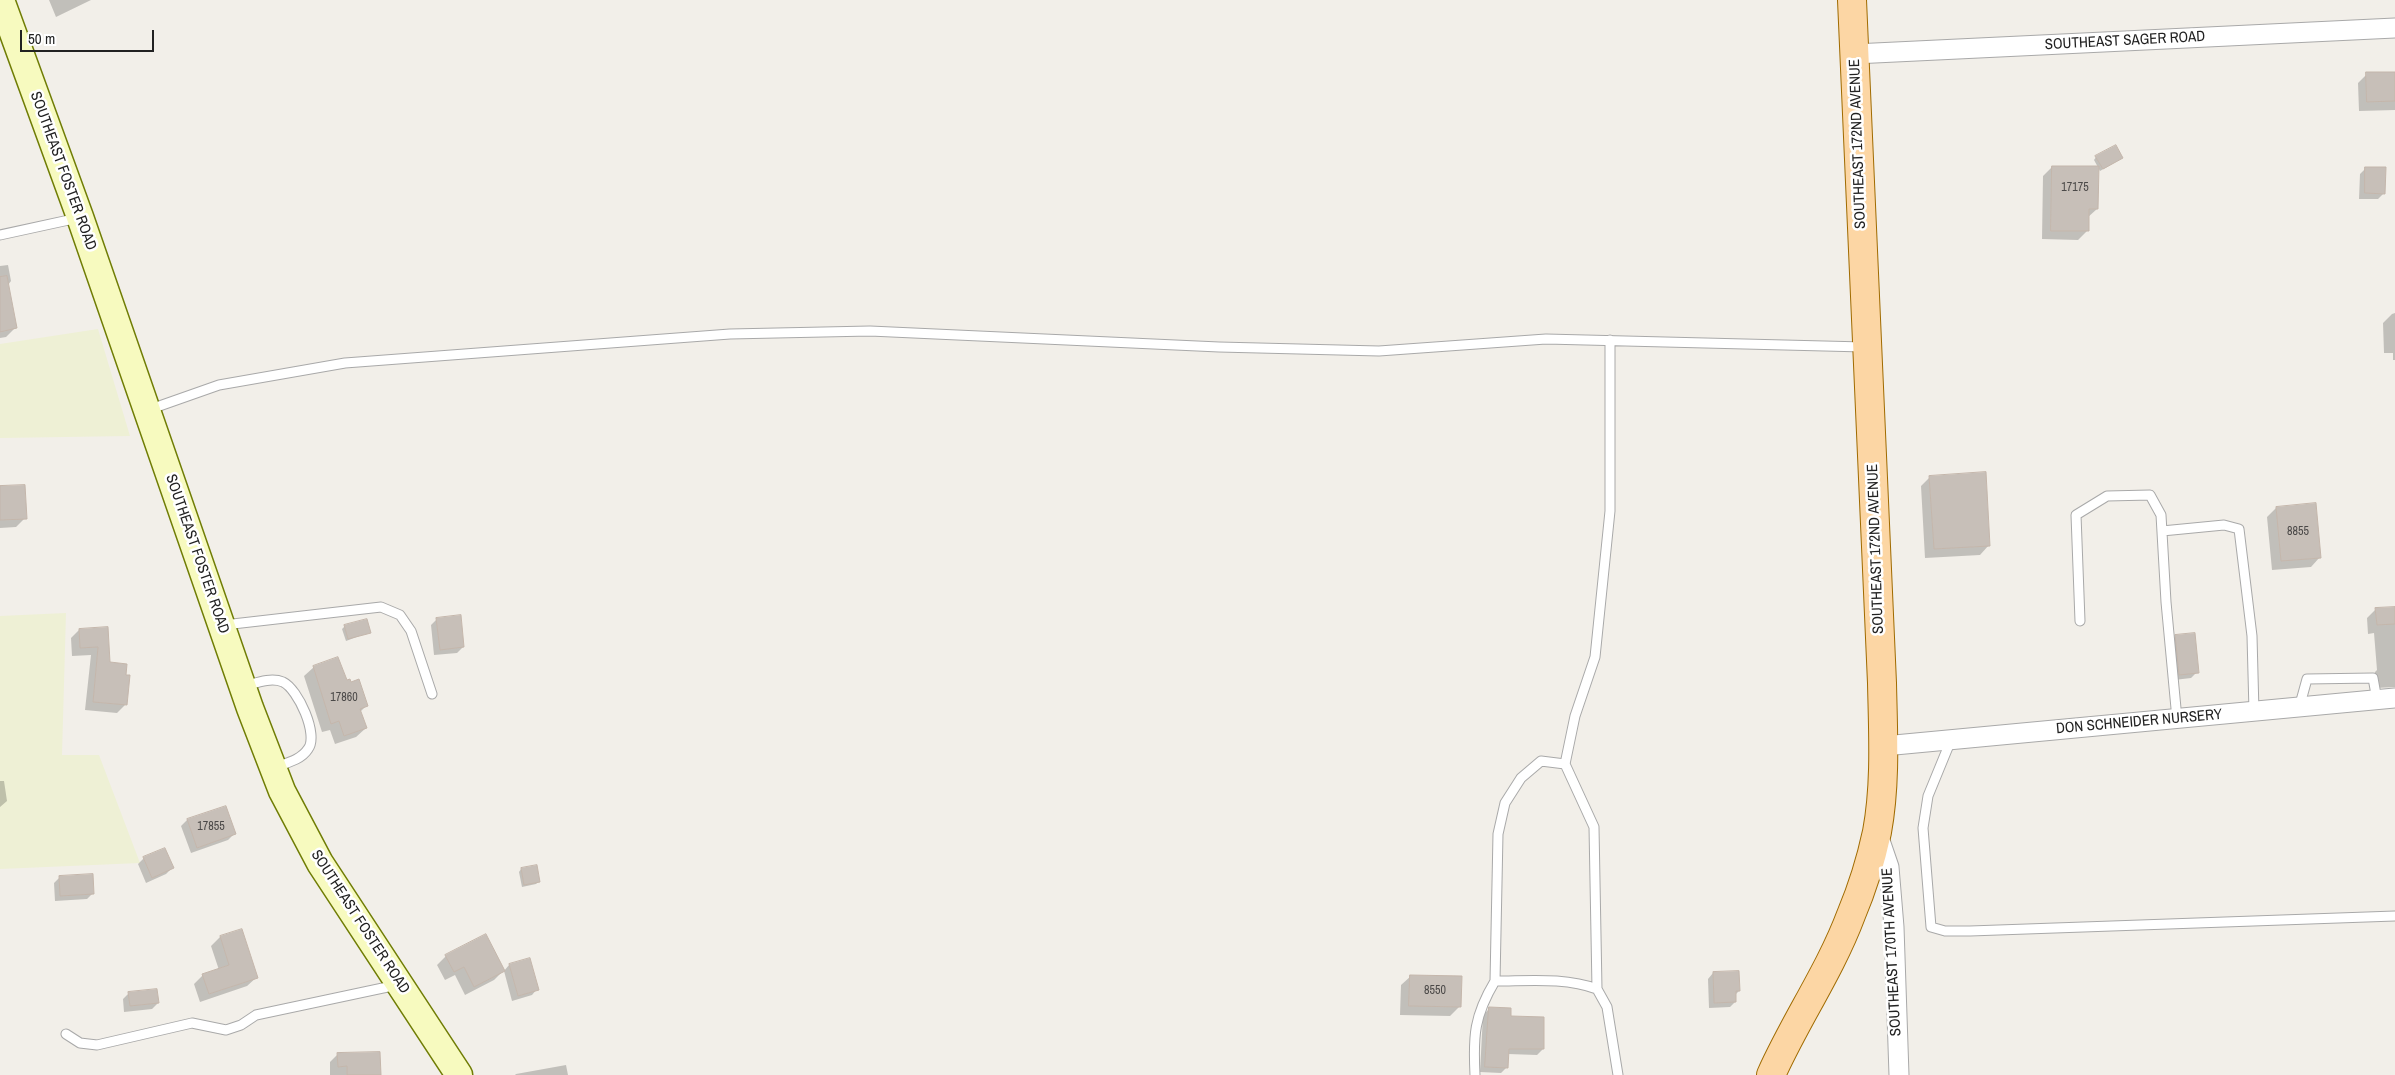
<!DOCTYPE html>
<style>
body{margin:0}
#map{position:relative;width:2395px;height:1075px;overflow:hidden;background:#f2efe9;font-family:"Archivo Narrow",sans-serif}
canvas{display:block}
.scale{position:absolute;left:20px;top:30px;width:134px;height:22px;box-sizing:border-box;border:2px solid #222;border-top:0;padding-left:6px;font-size:15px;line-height:18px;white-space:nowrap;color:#222;-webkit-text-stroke:4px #fff;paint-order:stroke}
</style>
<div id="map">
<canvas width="2395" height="1075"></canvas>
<div class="scale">50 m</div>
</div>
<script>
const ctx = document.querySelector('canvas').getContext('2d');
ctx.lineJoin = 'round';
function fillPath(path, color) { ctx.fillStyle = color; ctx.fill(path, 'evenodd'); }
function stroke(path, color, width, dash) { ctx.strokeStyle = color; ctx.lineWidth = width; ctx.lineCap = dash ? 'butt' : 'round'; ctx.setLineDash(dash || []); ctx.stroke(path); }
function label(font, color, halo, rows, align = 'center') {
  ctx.font = font + ' "Archivo Narrow",sans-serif'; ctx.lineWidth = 5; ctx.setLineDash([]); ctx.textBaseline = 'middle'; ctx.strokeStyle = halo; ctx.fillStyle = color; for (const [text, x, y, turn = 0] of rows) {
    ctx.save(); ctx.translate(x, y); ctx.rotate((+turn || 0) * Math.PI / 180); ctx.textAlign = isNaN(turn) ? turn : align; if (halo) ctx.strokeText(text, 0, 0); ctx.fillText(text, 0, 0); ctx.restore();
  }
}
const farmland = new Path2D(`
 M98,329l32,107 -130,2v-94z
 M66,613l-4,142h37l41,108 -140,6v-253z`);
const shadow = new Path2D(`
 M49,0h42l-35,17z
 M2395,73v37l-36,1 -1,-28 9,-9z
 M2096,157l23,3 -19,11 -6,-11z
 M2052,167l45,42 -10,9v13l-9,9 -36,-1 1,-63z
 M2366,168l18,25 -6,6h-19l1,-25z
 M8,265l3,16 -3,4 7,43 -9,9 -6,1v-72z
 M2395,313v47h-2v-7h-9l-1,-30 9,-9z
 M1930,477l59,68 -9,10 -55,3 -4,-72z
 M0,488l25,30 -9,9 -16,1z
 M2276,508l44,49 -9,10 -39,3 -5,-53z
 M2395,608v79l-20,1v-16l2,-2 -3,-37 -6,1 -1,-16 9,-9z
 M437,619l26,28 -6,6 -23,2 -3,-30z
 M345,626l25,6 -24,9 -4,-12z
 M107,628l2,35 16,42 -8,8 -32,-3 6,-55 -19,1 -1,-18 8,-8z
 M2176,636l21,36 -6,6 -17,2 -4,-38z
 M314,667l53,38 -7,7 6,16 -10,9 -21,7 -5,-14 -8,2 -18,-56z
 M0,781h4l3,20 -7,6z
 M225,807l9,27 -6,6 -37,13 -10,-27 6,-6z
 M144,858l28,10 -6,6 -20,9 -8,-19z
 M521,869l18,12 -3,3 -14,3 -3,-15z
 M60,877l33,16 -6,6 -32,2 -1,-18z
 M241,931l16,46 -10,9 -47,16 -6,-18 9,-9 16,-5 -8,-24 9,-9z
 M446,956l57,15 -9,9 -29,15 -10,-20 -10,5 -8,-15z
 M509,965l28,24 -5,6 -20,6 -8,-30z
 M1713,973l26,18 -4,4v7l-5,5 -21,1 -1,-29z
 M1411,976l49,30 -10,10 -50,-1 1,-30z
 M129,993l29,10 -6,6 -28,3 -1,-13z
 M1489,1009l20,9 34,31 -6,6 -29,-1 -1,13 -6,6 -21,-1 3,-57z
 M338,1054l42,21h-50v-13z
 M566,1065l2,10h-53l1,-1z`);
const building = new Path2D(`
 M2366,72h29v29l-28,1z
 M2116,145l7,13 -20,11 -8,-13z
 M2052,166h47l-1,43h-9v22h-38z
 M2365,167h21l-1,27 -20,-1z
 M7,276l10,52 -17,4v-55z
 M1986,472l4,74 -56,3 -5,-73z
 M25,485l2,34 -27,1v-34z
 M2316,503l5,55 -40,3 -5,-54z
 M2395,607v17l-18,1 -2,-17z
 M461,615l3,32 -24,3 -4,-32z
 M367,619l4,14 -23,6 -4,-14z
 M108,627l2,35 17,2 -1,11h4l-3,30 -34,-3 5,-55 -18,1 -1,-19z
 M2195,633l4,40 -20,2 -4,-40z
 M338,657l9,23 3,-1 1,3 8,-3 9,27 -8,3 7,19 -23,8 -5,-15 -8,3 -18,-58z
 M226,806l10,28 -39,14 -10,-29z
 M165,848l9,20 -22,10 -9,-21z
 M537,865l3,17 -16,3 -3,-17z
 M93,874l1,20 -34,2 -1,-20z
 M242,929l16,49 -49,16 -7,-20 27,-9 -9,-29z
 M486,934l19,37 -31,16 -10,-20 -10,5 -9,-17z
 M530,958l9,32 -21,6 -9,-32z
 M1739,971l1,20h-4v11l-22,1 -1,-31z
 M1410,975l52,1 -1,31 -52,-1z
 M157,989l2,14 -29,3 -2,-14z
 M1489,1007l22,1v8l33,1v32h-35l-1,19 -23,-1z
 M380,1052l1,23h-34v-9l-9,1 -1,-14z`);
const lane = new Path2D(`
 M0,235l78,-17
 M148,410l71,-25 126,-22 385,-29 140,-3 349,16 160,4 167,-12 318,8
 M2162,531l62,-6 15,4 13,107 2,76
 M2080,621l-4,-106 31,-19 43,-1 11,20 5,87 11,117
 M224,625l157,-18 19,8 11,16 21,63
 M245,686c11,-3 26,-9 38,-4 15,7 36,53 25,67 -7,11 -22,14 -33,18
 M2299,708l8,-29 66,-1 4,22
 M1951,740l-23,56 -5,32 8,99 14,4h25l425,-15
 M1495,981l3,-147 7,-31 16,-25 20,-17 24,3
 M1597,989l-3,-162 -29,-63 10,-48 20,-59 15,-146v-171
 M66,1034l14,9 17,2 95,-22 34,7 15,-5 15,-10 141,-30
 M1475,1075c-2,-39 -1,-59 20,-94 33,0 70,-4 102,8l10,18 11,68`);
const street = new Path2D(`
 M1854,54l541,-26
 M1884,746l511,-48
 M1877,832l12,35 5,60 5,148`);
const secondary = new Path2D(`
 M1,0l79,217 170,491 32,83 38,72 139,212`);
const primary = new Path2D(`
 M1771,1075c24,-54 59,-104 80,-160 11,-26 20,-55 26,-83 9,-49 6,-100 5,-149l-30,-683`);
const numberNames = [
 ["17175",2075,188],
 ["8855",2298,532],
 ["17860",344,698],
 ["17855",211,827],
 ["8550",1435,991]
];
const streetNames = [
 ["SOUTHEAST SAGER ROAD",2125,41,-3],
 ["SOUTHEAST 172ND AVENUE",1858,144,-92],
 ["SOUTHEAST FOSTER ROAD",63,171,70],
 ["SOUTHEAST 172ND AVENUE",1876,549,-92],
 ["SOUTHEAST FOSTER ROAD",197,554,71],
 ["DON SCHNEIDER NURSERY",2139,722,-5],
 ["SOUTHEAST FOSTER ROAD",360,922,57],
 ["SOUTHEAST 170TH AVENUE",1892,952,-93]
];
fillPath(farmland, '#eef0d5');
fillPath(shadow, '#0003');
fillPath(building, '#c7bfb8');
stroke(building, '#c4b6ab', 1);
stroke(lane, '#a9a9a9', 11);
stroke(street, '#a9a9a9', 21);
stroke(secondary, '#707d05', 29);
stroke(primary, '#a06b00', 30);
stroke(lane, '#fff', 9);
stroke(street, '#fff', 19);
stroke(secondary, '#f7fabf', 26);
stroke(primary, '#fcd6a4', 28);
label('12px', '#4b4948', null, numberNames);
label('15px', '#222', '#fff', streetNames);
</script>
